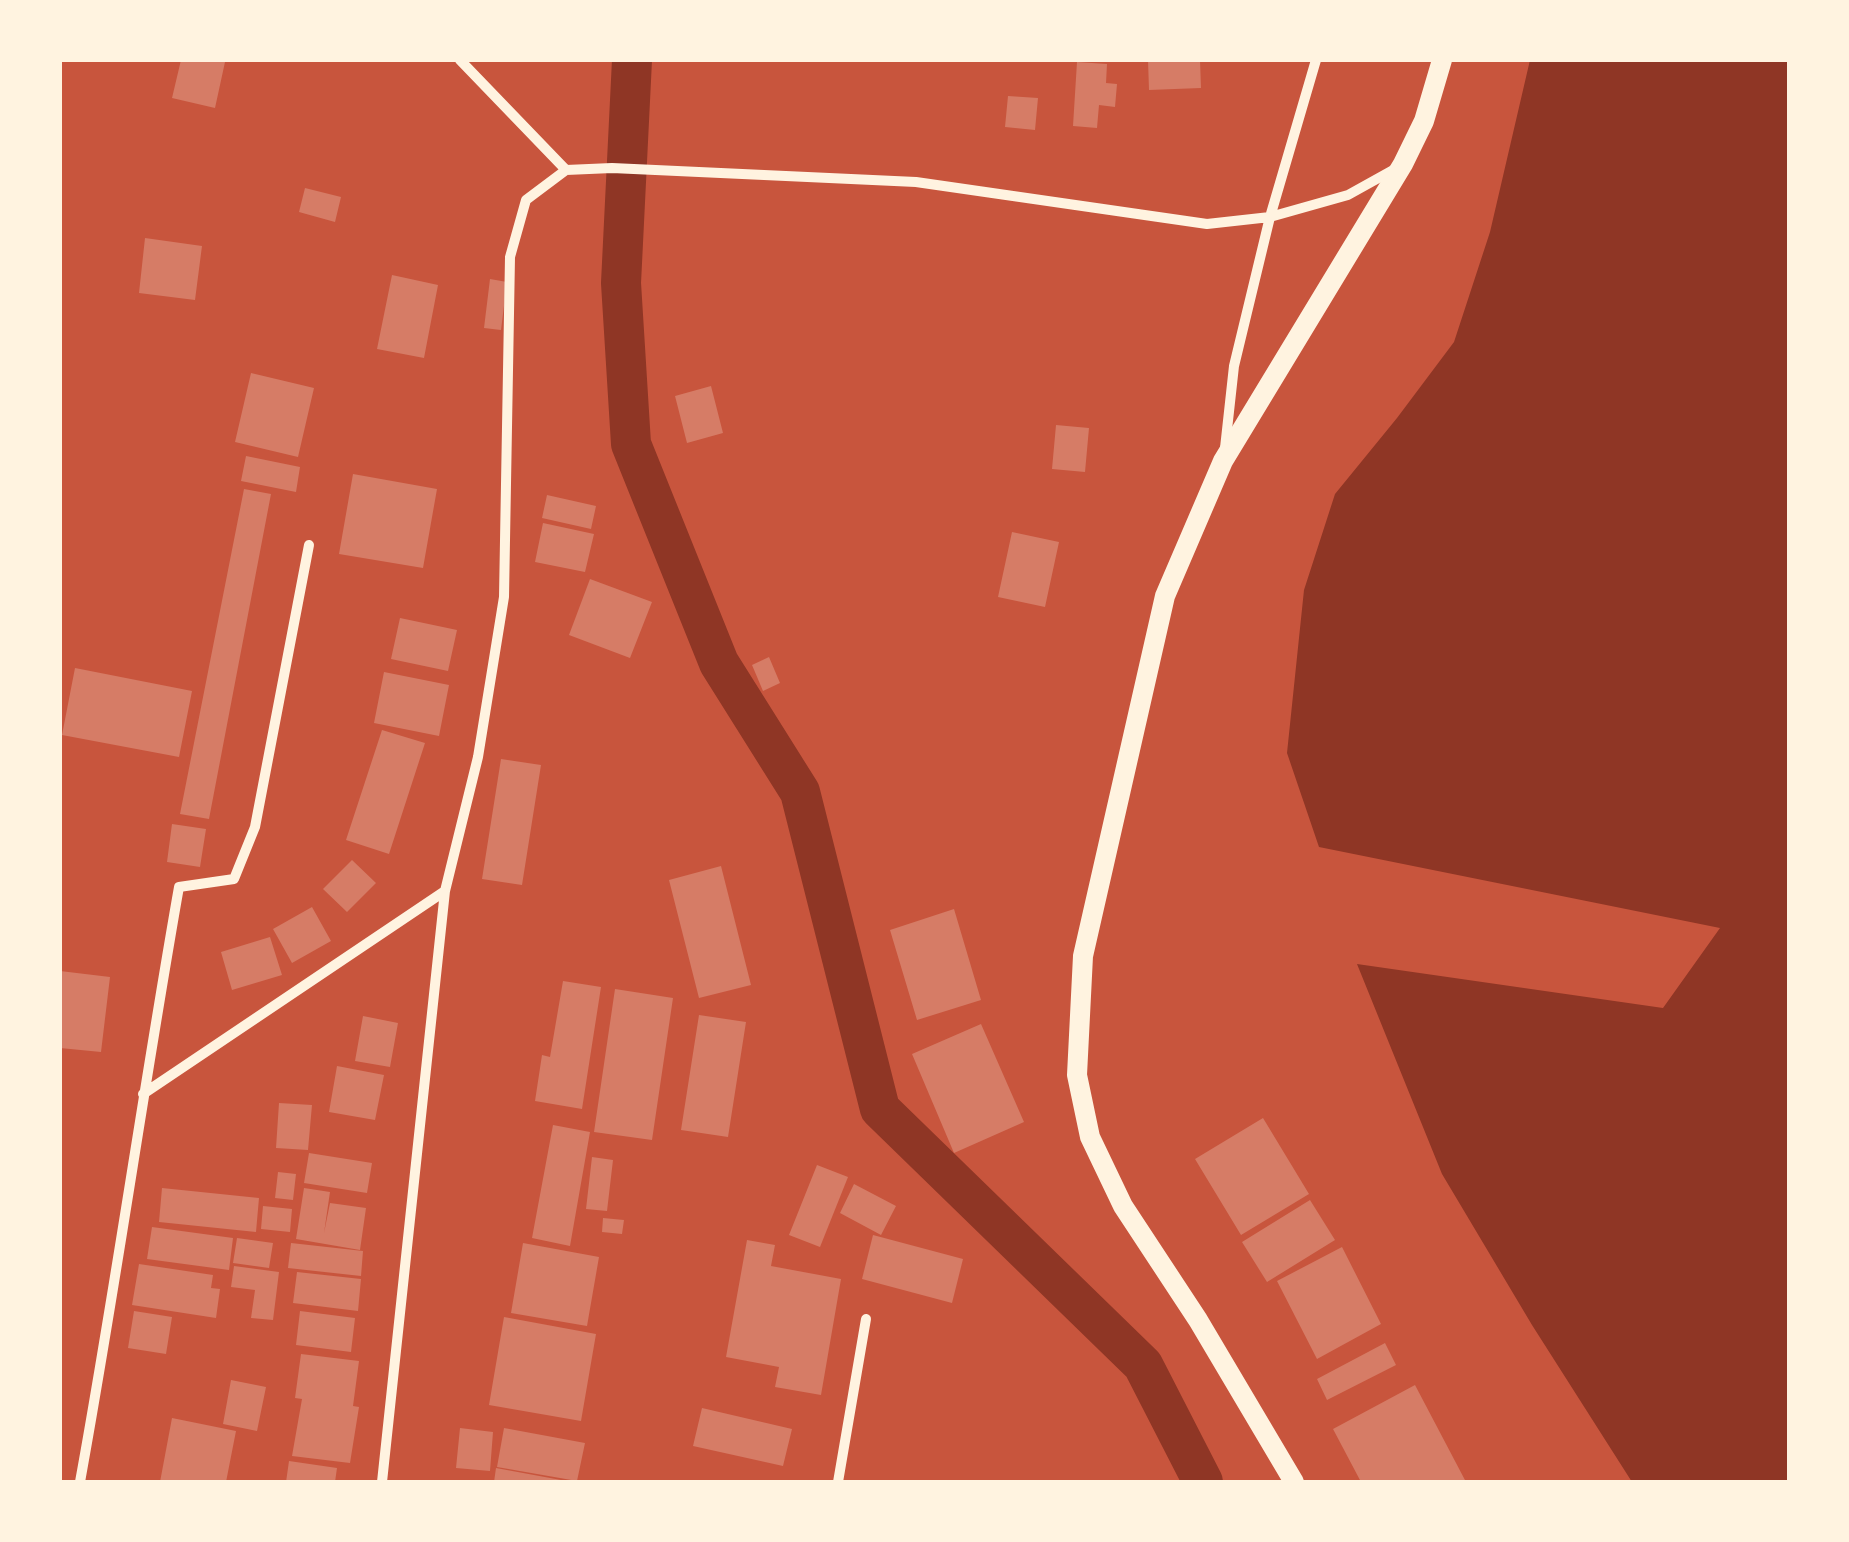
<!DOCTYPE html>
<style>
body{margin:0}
#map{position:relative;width:1849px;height:1542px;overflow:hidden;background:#c8553d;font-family:"Source Sans 3",sans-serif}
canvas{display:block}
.frame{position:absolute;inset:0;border:62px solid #fff3e0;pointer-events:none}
</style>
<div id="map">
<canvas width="1849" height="1542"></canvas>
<div class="frame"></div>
</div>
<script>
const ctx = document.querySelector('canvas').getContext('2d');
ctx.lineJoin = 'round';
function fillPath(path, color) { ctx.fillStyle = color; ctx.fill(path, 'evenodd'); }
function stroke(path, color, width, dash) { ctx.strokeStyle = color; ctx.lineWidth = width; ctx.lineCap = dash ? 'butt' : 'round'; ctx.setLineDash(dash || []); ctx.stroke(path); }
const water = new Path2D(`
 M1530,60h259v1422h-157l-100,-157 -90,-151 -85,-210 306,44 57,-80 -401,-81 -32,-94 17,-163 31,-96 62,-76 57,-76 36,-110z`);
const canal = new Path2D(`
 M632,60l-11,223 10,161 88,219 81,129 80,317 263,256 60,117`);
const building = new Path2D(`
 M181,60l44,2 -10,46 -43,-10z
 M1148,60h52l1,28 -52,2z
 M1077,62l30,2 -1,19 11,1 -2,23 -16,-2 -2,23 -24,-2z
 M1008,96l30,2 -3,32 -30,-3z
 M305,188l36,9 -6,25 -36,-10z
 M145,238l57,8 -7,54 -56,-7z
 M392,275l46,10 -14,73 -47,-9z
 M490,279l17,3 -6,48 -17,-2z
 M251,373l63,15 -16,69 -63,-15z
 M711,386l12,47 -36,10 -12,-47z
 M1056,425l33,3 -4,44 -33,-3z
 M246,456l54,11 -4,25 -55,-11z
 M353,474l84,15 -14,79 -84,-14z
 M244,489l27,5 -62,325 -29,-5z
 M547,495l49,11 -5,23 -49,-11z
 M543,523l51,11 -9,38 -50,-10z
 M1012,532l47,10 -14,65 -47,-10z
 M590,579l62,23 -22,56 -61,-23z
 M400,618l57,12 -9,41 -57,-12z
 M769,657l11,26 -17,8 -11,-26z
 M75,668l117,23 -13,66 -117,-22z
 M384,672l65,13 -10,51 -65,-13z
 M382,730l43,13 -36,111 -43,-14z
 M501,759l40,6 -19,120 -40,-6z
 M172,824l34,5 -6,38 -33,-5z
 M352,860l24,23 -29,29 -24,-23z
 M721,866l30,119 -52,13 -30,-118z
 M312,907l19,34 -39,22 -19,-34z
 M954,909l27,91 -64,20 -27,-90z
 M270,937l12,38 -50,15 -11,-38z
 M60,971l50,6 -9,75 -41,-4z
 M563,981l38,6 -19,122 -47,-8 7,-46 8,2z
 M615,989l58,9 -21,142 -58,-8z
 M699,1015l47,7 -18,115 -47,-7z
 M363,1016l35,7 -8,44 -35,-6z
 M981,1024l43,98 -70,31 -42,-99z
 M337,1066l47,9 -9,45 -46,-8z
 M279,1103l33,2 -4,45 -32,-2z
 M1263,1118l46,76 -68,41 -46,-76z
 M553,1125l37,7 -20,114 -38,-8z
 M309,1153l63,10 -5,30 -63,-10z
 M592,1157l21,3 -6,51 -21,-2z
 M817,1165l31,12 -28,70 -31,-12z
 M278,1172l18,2 -3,26 -18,-2z
 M854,1184l42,22 -15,29 -41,-22z
 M162,1188l97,10 -3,34 -97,-10z
 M304,1188l26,4 -6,41 6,-30 36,5 -6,42 -64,-11z
 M1310,1200l25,40 -68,42 -25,-40z
 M263,1206l29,3 -2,23 -29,-3z
 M603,1218l21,2 -2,14 -20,-2z
 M152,1227l81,11 -4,32 -82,-11z
 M873,1235l90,24 -11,44 -90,-24z
 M237,1238l36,5 -4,25 -36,-5z
 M747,1240l28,5 -4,21 70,13 -20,116 -46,-8 4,-20 -53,-10z
 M291,1243l72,8 -2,25 -73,-8z
 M523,1243l76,14 -12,69 -76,-13z
 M1342,1247l39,77 -64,35 -40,-78z
 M139,1264l74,11 -2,13 9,1 -4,29 -84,-13z
 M234,1266l45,6 -6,48 -22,-2 4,-28 -24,-3z
 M297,1272l64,7 -3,32 -65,-8z
 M134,1311l38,6 -6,37 -38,-6z
 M300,1311l55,7 -4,34 -55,-7z
 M504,1317l92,17 -15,87 -92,-16z
 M1385,1343l11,22 -69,35 -10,-21z
 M301,1354l58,7 -6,45 6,1 -9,56 -58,-7 10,-57 -7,-1z
 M231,1380l35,7 -9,44 -34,-7z
 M1415,1385l51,97h-105l-28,-53z
 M702,1408l90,21 -9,37 -90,-20z
 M172,1418l64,13 -10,51h-66z
 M460,1428l33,4 -3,39 -34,-3z
 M504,1428l81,15 -8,38 -80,-14z
 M289,1461l48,7 -2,14h-49z
 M496,1468l65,12v2h-67z`);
const minor = new Path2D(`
 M460,60l106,110
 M1225,448l9,-82 36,-149 46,-157
 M143,1094l302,-203
 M80,1482c36,-198 64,-397 99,-595l55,-8 21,-52 54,-282
 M382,1482l63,-591 33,-134 26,-160 6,-340 16,-57 40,-30 46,-2 304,14 291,42 63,-7 78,-22 45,-25
 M838,1482l28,-163`);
const secondary = new Path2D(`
 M1294,1482l-96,-162 -75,-114 -33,-69 -13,-62 6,-119 82,-360 58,-135 180,-297 21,-43 18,-61`);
fillPath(water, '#8f3625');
stroke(canal, '#8f3625', 40);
fillPath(building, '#d67c66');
stroke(minor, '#fff3e0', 10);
stroke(secondary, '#fff3e0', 20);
</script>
